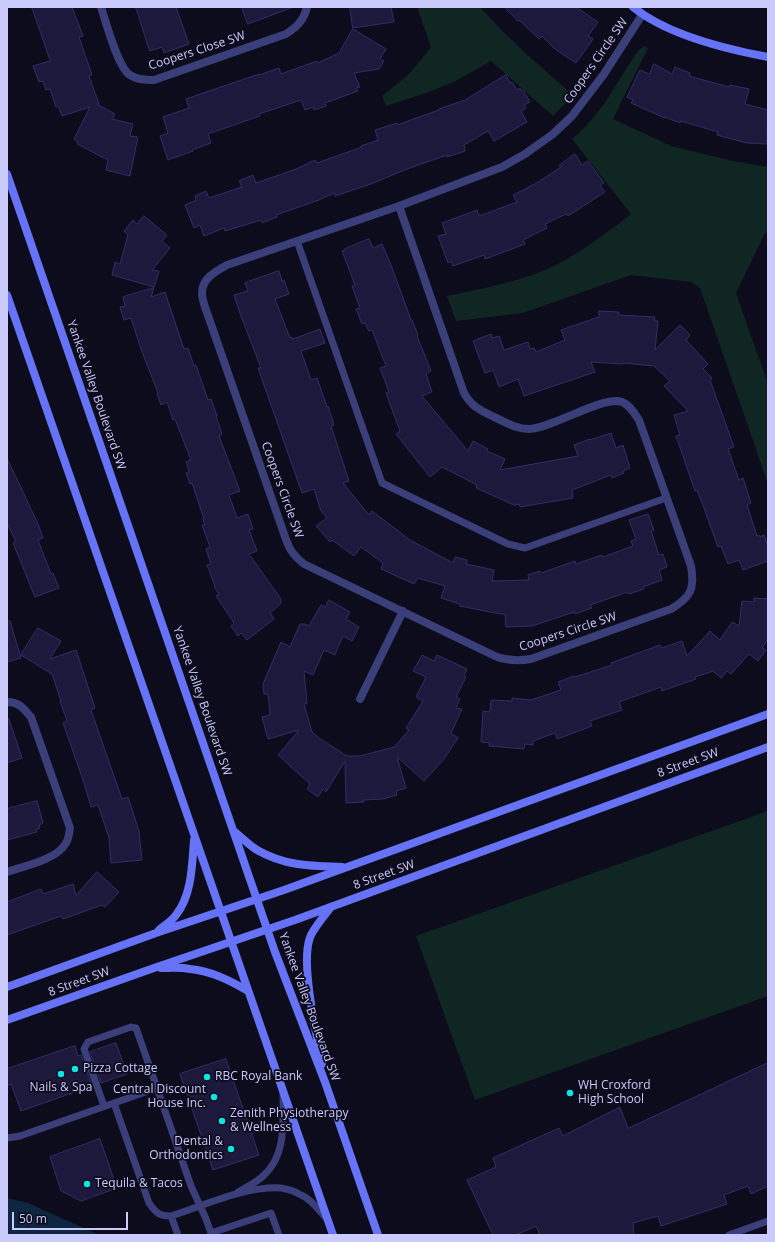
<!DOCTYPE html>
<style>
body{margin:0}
#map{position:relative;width:775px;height:1242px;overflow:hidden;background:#0d0c1c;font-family:"Open Sans",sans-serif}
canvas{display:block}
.frame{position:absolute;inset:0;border:8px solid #cacafc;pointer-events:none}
.scale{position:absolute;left:12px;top:1212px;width:116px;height:18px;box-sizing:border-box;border:2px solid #cacafc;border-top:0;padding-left:5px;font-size:12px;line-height:14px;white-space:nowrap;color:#cacafc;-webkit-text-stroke:3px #0d0c1c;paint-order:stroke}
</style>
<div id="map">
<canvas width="775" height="1242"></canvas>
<div class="frame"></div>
<div class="scale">50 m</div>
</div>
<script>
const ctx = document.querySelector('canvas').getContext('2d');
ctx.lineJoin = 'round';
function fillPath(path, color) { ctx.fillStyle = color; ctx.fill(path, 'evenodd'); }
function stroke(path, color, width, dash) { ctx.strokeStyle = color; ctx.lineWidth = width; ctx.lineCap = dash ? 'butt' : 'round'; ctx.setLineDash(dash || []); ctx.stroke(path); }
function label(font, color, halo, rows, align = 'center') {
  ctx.font = font + ' "Open Sans",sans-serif'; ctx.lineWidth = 3.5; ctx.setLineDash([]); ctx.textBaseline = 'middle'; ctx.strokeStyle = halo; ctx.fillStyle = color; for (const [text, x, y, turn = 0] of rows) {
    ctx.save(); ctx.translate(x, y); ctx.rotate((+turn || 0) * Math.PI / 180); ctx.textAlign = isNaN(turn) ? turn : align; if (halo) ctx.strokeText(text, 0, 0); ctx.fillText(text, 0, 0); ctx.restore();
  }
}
const green = new Path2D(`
 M417,7h63c28,32 61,60 93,88l-20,21 -62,-55 -37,21 -28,11 -40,13 -4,-10 27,-22 22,-27z
 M644,46l4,2 -35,71 58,27 62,15 35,6v65l-3,1 -29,60 32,91v100l-68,-196 -9,-6 -60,-7 -108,38 -67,8 -9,-25c33,-7 65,-13 96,-25 31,-13 61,-36 88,-57l-59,-75 15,-14 17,-21 31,-49 4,-5z
 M768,811v185l-293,104 -59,-164z`);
const water = new Path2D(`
 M7,1198l21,5 71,32h-92z`);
const building = new Path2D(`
 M32,7h40l11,29 -4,1 13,38 -3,1 10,28h-2l18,10 -3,5 21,5 -3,12 8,1 -8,39 -24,-6 2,-10 -31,-16 1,-2 -4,-3 16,-32 -28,9 -4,-10 -2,1 -6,-18 -4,1 -3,-9 -4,1 -6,-16 17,-5z
 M136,7h40l13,37 -25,9 -2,-6 -12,4z
 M242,7h49v1l-43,16z
 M350,7h41l3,15 -41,6z
 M505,7h71l22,15 -10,14 5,3 -17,24 -21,-14 -13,-13 -3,3 -20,-19 -1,1z
 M353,29l33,20 -6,10 4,2 -5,8 -25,4 6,14 -4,1 2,3 -33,12 1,3 -12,4 -1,-3 -8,3 -4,-10 -42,14 1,2 -52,18 3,9 -19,7 1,1 -25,9 -8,-24 8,-3 -5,-16 26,-9 -3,-9 73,-25v1l20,-7 2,6 36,-13 1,2 21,-10z
 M654,64l18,10 3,-7 15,6 -1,3 40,11 1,-2 19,4 -4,15 23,6 -1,34 -20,-1 -30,-8 1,-3 -37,-11 -1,2 -15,-6v1l-34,-15 2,-3 -6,-3 13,-27 9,4z
 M506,75l4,8 2,-1 5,8 3,-2 2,3 1,-1 7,12 -6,3 2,3 -5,3 6,11 -33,19 -6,-10 -24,14 1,6 -18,6v-2l-40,14 -36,15 -36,12 -1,-3 -15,7 -43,15 1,2 -15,6 -1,-3 -36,11 -1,-3 -20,8 -4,-11 -6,3 -9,-23 11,-5 -1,-4 11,-5 3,7 33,-11 -3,-6 14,-6 3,8 40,-14 19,-9 2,3 45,-16 -1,-1 17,-6 -3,-10 22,-7v2l42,-15v-1l26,-9z
 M575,154l7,11 6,-4 16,22 -4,2 5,7 -37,24 -2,-2 -21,10 2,4 -24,12 2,4 -40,15 -1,-4 -31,11 -2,-5 -3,2 -10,-27 8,-2 -4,-11 35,-13 2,6 38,-14 -4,-7 22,-11 26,-17 -2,-1z
 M144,216l23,19 -5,6 8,7 -18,22 7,1 -5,16 -42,-12 3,-13 5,2 8,-29 -4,-4 9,-11 4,4z
 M369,239l4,9 9,-4 9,21 20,55h1l6,15 -1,1 14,35 -5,3 6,18 -10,4 46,55 5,-10 15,8 -1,2 18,8 -5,11 78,-14 -4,-11 16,-6v1l21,-7 5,15 7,-3 7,23 -7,3 1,2 -12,5 -1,-3 -39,15 1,8 -53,9 -1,-3 -5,1 -38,-17 1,-3 -35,-18 -12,10 -34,-43 4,-3 -14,-38 3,-1 -9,-24 6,-2 -14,-36 -3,1 -4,-8 -3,1 -6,-15 4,-1 -8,-22 3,-1 -13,-34 3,-1v-1z
 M279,271l3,10 2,-1 5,14 -14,5 15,39 2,-1 1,2 27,-10 5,14 -24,8 10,29 6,-2 10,29 1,-1 6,19 -3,1 18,55 -6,2 26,32 3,-4 38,29 43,23 2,-6 12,3 -1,4 28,6 -2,11 37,-1 -1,-5 12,-4 1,2 34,-12 1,3 26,-9 1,2 30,-11 -2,-5 5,-2 -7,-19 19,-6 6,16 -3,1 8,24 4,-1 4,13 -8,3 3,10 -19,7 1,2 -15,5 -1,-2 -38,13 2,3 -17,6 -1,-2 -42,14 -26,1 -1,-13h-5l-40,-8v-2l-19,-6 4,-12 -27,-8 -4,6 -33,-15 2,-6 -22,-16 -7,9 -22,-16 -2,2 -14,-16 11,-8 -6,-7 -7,-22 -12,4 -44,-125h3l-20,-52 -7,-21 14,-4 -3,-8z
 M154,288l-3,9 14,-5 19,57 4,-1 6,18 2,-1 12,35 3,-1 6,17h-1l6,18 -3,2 21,55 -11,4 8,23 11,-4 5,15 -4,1 8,21 -8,3 32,45v4l-11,10 4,6 -27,21 -6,-7 -3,3 -7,-10 3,-3 -18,-27 3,-2 -5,-7 1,-1 -8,-21 4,-1 -5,-15 4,-2 -8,-22h3l-2,-6h1l-12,-36 -2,1 -4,-11 3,-1 -3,-10 5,-2 -16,-41 -2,1 -6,-18 -6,3 -4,-12h1l-17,-44 -10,-31 -7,2 -4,-13 5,-1 -2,-9z
 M599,311l20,1 -1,3 37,2 -1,4h4l-3,29 25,-25 10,10 -4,5 22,24 -5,5 9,9 -2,2 24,67 -6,2 11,31 4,-2 8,25 -4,2 10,31 2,-1 1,2 4,-2 4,11v15l-25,9 -4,-10 -11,4 -7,-18 -3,1 -14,-39 -7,-18 -2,1 -19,-55 4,-1 -6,-20 14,-4 -24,-25 6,-5 -16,-15 -31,-3v1l-32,-2 4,10 -71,24 -6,-17 -19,8 -6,-17 -8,3 -12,-32 18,-7 1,4 7,-2 5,14 24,-8 2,7 4,-1 2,4 29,-12 -4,-10 38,-13z
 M7,458l31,66 5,14 -5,2 13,34 2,-1 6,15 -24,9 -22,-54 3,-1 -9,-19z
 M754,598l14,1v40l-6,9 4,2 -8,11 -9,-7 -18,20 -4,-3 -6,7 -8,-7 -18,6 1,2 -34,12 -1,-4 -42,15 3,8 -32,11 2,5 -35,13 -2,-6 -22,8v4l-8,-1 -1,5 -35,-3 1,-3 -9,-1 2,-31 7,1 1,-12 21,1v-3l19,2 30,-10 -3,-8 16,-6 1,1 37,-12 -1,-2 49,-18 2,3 20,-7 5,15 23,-25 10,9 12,-18 7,4 3,-25 12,1z
 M329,600l21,12 -4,7 13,8 -7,14 -9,-5 -8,19 -11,-5 -11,25 -9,-4 3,32 -3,1 8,28 7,6 28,18h13l34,-9 15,-17 -3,-2 17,-27 -7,-4 10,-20 -13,-6 9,-16 12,6 3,-6 30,14 -3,7 2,1 -10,20 4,2 -4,9 6,1 -11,24 7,5 -14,21 -20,22 -27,-24 9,31 -10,3 1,4 -14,4 -20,1 1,2 -18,1 -1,-42 -19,31 -3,-3 -5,8 -11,-8 3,-5 -32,-29 21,-25 -31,9 -6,-22 8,-2 -2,-21h-4l-1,-10 18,-42 9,5 10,-23h5l4,2 12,-21 4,2z
 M10,621l11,37 -14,4v-40z
 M38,628l23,13 -11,18 26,-9 19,58 -4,2 31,89 6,-2 11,34 3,29 -31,3 -2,-25 -11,-33 -7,2 -8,-27 -20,-57 4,-2 -7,-20h1l-9,-27 -31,-19z
 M7,719h2l13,39 -15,5z
 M37,801l6,22 -4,2 1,3 -4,2 1,2 -30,8v-31z
 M97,872l22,20 -14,15 -3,-2 -39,14 -2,-3 -54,19v-33l34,-13 2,5 30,-10 3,11z
 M116,1043l11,31 -26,9 -11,-31z
 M75,1046l3,10 3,-1 11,31 -71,25 -10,-27 -4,1v-16z
 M226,1059l33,96 -46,15 -33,-96z
 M768,1063v123l-17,8 -3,-8 -24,9 3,9 -66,22 -3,-10 -25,7 1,12h-94l-4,-9 -20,9h-23l-26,-55 29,-13 -3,-9 66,-30 4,8 57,-29 8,21z
 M100,1139l17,49 -36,13 -20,-10 -11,-34z`);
const lane = new Path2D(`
 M297,241l85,242 126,61 17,4 141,-50
 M114,1103l35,100c7,10 10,13 22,13 34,-11 75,-30 110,-28 6,1 13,3 18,6 11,4 19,15 27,24
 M104,1106l-20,-57 4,-7 43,-15 5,1 21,60
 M7,1138l13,-2 137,-48 34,98 15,33 5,14 60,-20 8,22
 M238,1192c7,-4 17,-9 24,-15 25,-21 21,-56 21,-85
 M171,1216l7,19
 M729,1235l39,-14`);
const street = new Path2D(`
 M101,7c5,15 17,61 29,68 7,5 16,5 24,5l132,-46c11,-7 18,-14 21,-27
 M399,206l65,187c8,14 16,17 30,24 11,5 22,12 35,12 24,-1 75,-34 93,-27 8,3 12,11 17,18l52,146c4,23 0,31 -20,43l-140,50c-12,2 -22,2 -34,-2l-193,-93c-15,-12 -16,-19 -22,-36l-77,-221c-1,-4 -3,-9 -3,-13 -1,-15 14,-23 25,-29z
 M399,206l103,-39 23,-13 28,-20 19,-18 32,-42 38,-59
 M360,699l43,-88
 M7,702c12,0 16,6 24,15l39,111c-1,5 -1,10 -4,15 -9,17 -42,23 -59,29`);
const secondary = new Path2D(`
 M633,7c34,28 92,42 135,50
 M7,174l268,778 50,130 53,153
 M7,295l326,940
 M235,832c7,6 14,13 22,18 28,16 53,16 85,17
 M159,930c6,-5 13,-9 17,-15 16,-20 16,-50 18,-75
 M161,968c9,0 19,-1 29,1 21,2 39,11 58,22
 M7,987l149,-54 128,-43 484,-176
 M7,1020l147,-52 141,-48 473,-173
 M322,1064c-5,-29 -23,-104 -11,-129 5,-10 13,-19 20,-28`);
const markers = [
 [75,1069,4,"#0ce6e4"],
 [61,1074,4,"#0ce6e4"],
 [207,1077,4,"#0ce6e4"],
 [570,1093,4,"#0ce6e4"],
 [214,1097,4,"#0ce6e4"],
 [222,1121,4,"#0ce6e4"],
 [231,1149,4,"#0ce6e4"],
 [87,1184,4,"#0ce6e4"]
];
const streetNames = [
 ["Coopers Close SW",197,51,-18],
 ["Coopers Circle SW",596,61,-55],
 ["Yankee Valley Boulevard SW",96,395,71],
 ["Coopers Circle SW",282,490,70],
 ["Coopers Circle SW",568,632,-18],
 ["Yankee Valley Boulevard SW",202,701,71],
 ["8 Street SW",688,763,-20],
 ["8 Street SW",384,875,-20],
 ["8 Street SW",79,982,-20],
 ["Yankee Valley Boulevard SW",309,1007,70]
];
const poiNames = [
 ["Pizza Cottage",83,1069],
 ["RBC Royal Bank",215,1077],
 ["WH Croxford",578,1086],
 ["High School",578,1100],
 ["Nails & Spa",61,1088,"center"],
 ["Central Discount",206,1090,"right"],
 ["House Inc.",206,1104,"right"],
 ["Zenith Physiotherapy",230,1114],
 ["& Wellness",230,1128],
 ["Dental &",223,1142,"right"],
 ["Orthodontics",223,1156,"right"],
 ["Tequila & Tacos",95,1184]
];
fillPath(green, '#102622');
fillPath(water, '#0e263f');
fillPath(building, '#1d193c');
stroke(building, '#322d67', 1);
stroke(lane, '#3a3e79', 7);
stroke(street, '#3a3e79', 8);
stroke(secondary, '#6773f7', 8);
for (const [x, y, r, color] of markers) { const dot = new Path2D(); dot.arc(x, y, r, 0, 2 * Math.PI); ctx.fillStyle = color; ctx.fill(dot); stroke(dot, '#0d0c1c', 1.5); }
label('12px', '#cacafc', '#0d0c1c', streetNames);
label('12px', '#cacafc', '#0d0c1c', poiNames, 'left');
</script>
